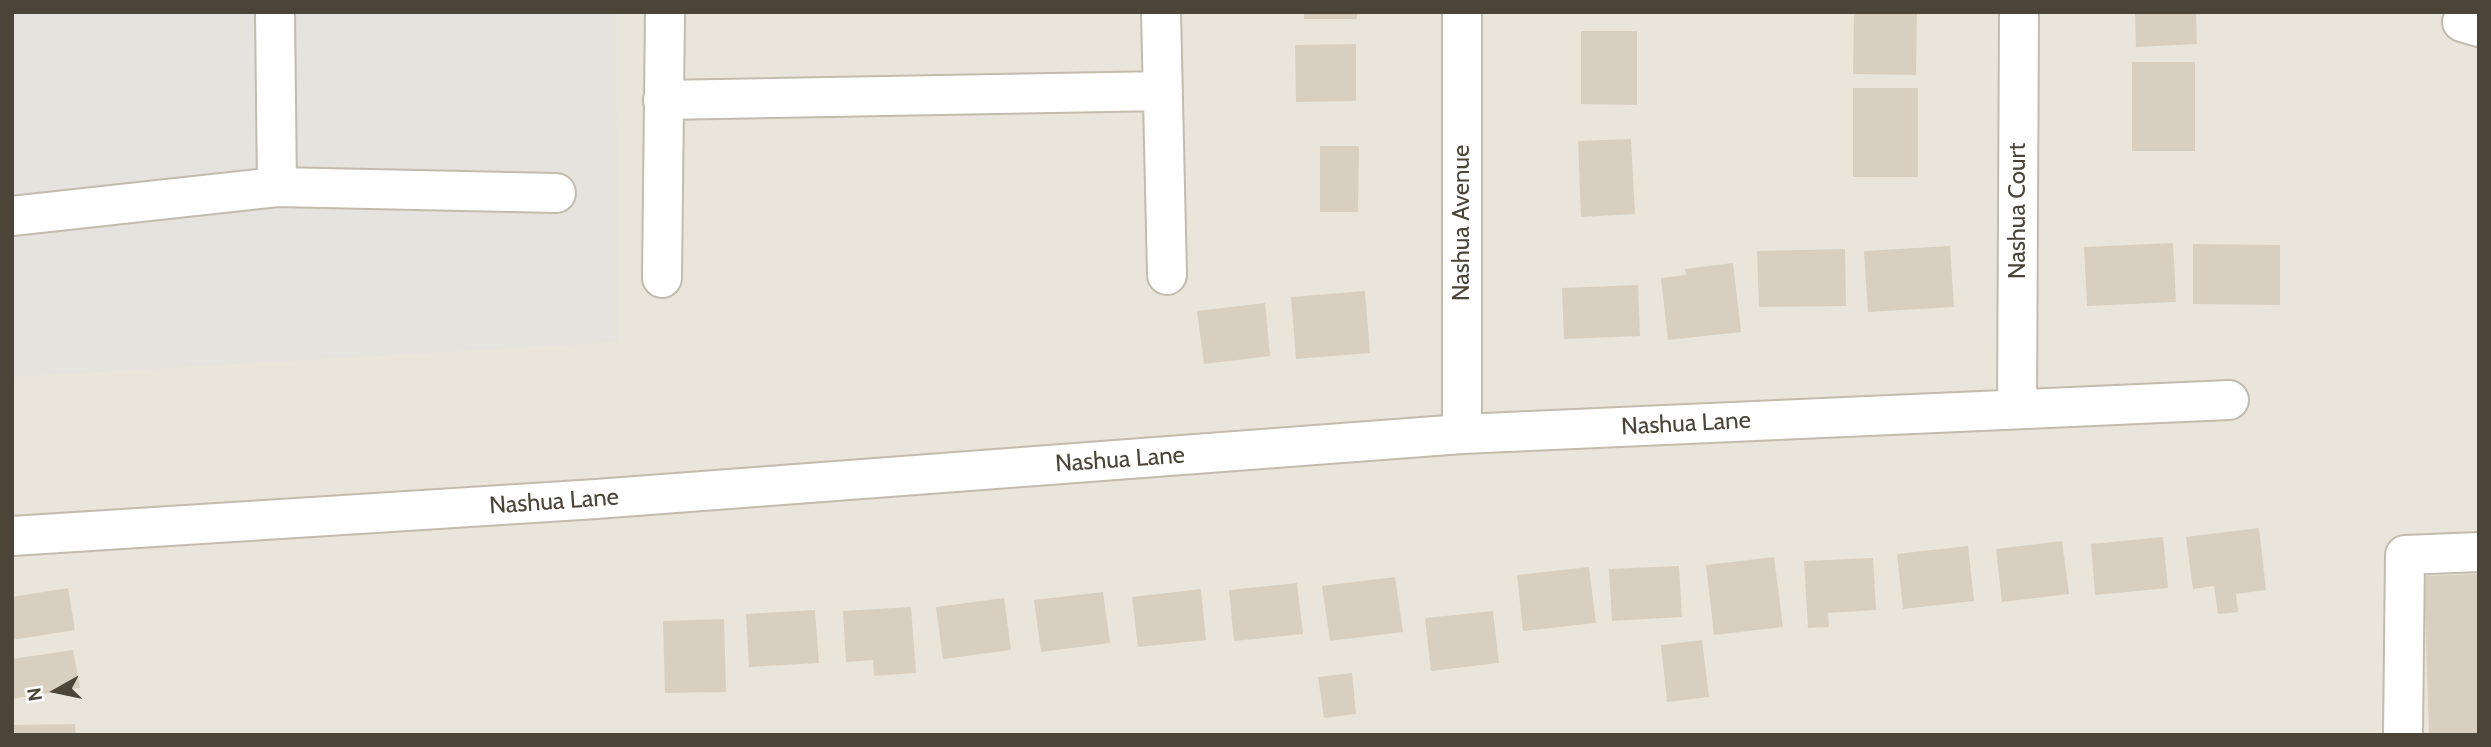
<!DOCTYPE html>
<style>
body{margin:0}
#map{position:relative;width:2491px;height:747px;overflow:hidden;background:#f6f3ec;font-family:Cabin,sans-serif}
canvas{display:block}
.frame{position:absolute;inset:0;border:14px solid #4b4439;pointer-events:none}
.north{position:absolute;left:21px;top:656px;width:70px;height:70px;-webkit-text-stroke:5px #fff;paint-order:stroke;rotate:261deg;font-size:19px;font-weight:700;line-height:28px;text-align:center;color:#4b4439}
.north::after{content:'';display:block;margin:auto;width:24px;height:32px;background:#4b4439;clip-path:polygon(50% 0,100% 100%,50% 72%,0 100%)}
</style>
<div id="map">
<canvas width="2491" height="747"></canvas>
<div class="frame"></div>
<div class="north">N</div>
</div>
<script>
const ctx = document.querySelector('canvas').getContext('2d');
ctx.lineJoin = 'round';
function fillPath(path, color) { ctx.fillStyle = color; ctx.fill(path, 'evenodd'); }
function stroke(path, color, width, dash) { ctx.strokeStyle = color; ctx.lineWidth = width; ctx.lineCap = dash ? 'butt' : 'round'; ctx.setLineDash(dash || []); ctx.stroke(path); }
function label(font, color, halo, rows, align = 'center') {
  ctx.font = font + ' Cabin,sans-serif'; ctx.lineWidth = 5; ctx.setLineDash([]); ctx.textBaseline = 'middle'; ctx.strokeStyle = halo; ctx.fillStyle = color; for (const [text, x, y, turn = 0] of rows) {
    ctx.save(); ctx.translate(x, y); ctx.rotate((+turn || 0) * Math.PI / 180); ctx.textAlign = isNaN(turn) ? turn : align; if (halo) ctx.strokeText(text, 0, 0); ctx.fillText(text, 0, 0); ctx.restore();
  }
}
const residential = new Path2D(`
 M12,12h2467v723h-2467z`);
const industrial = new Path2D(`
 M12,12h604l2,330 -606,35z`);
const building = new Path2D(`
 M1304,12h53v7h-53z
 M1854,12h63l-1,63 -63,-1z
 M2135,12h61l1,32 -61,3z
 M1581,31h56v74l-56,-1z
 M1356,44v57l-60,1 -1,-57z
 M2132,62h63v89h-63z
 M1853,88h65v89h-65z
 M1631,139l4,75 -54,3 -3,-76z
 M1320,146h39l-1,66h-38z
 M2173,243l3,59 -89,4 -3,-59z
 M2193,244l87,1v60l-87,-1z
 M1950,246l4,61 -86,5 -4,-61z
 M1845,249l1,57 -87,1 -2,-56z
 M1733,263l8,69 -73,8 -7,-62 25,-3 -1,-6z
 M1638,285l2,51 -76,3 -2,-51z
 M1365,291l5,62 -74,6 -5,-62z
 M1265,303l5,53 -66,8 -7,-53z
 M2259,528l7,62 -30,4 2,18 -20,2 -4,-28 -21,3 -7,-52z
 M2163,537l5,51 -73,7 -4,-51z
 M2062,541l7,53 -67,8 -6,-53z
 M1968,546l6,55 -71,8 -6,-55z
 M1774,557l9,70 -69,8 -8,-70z
 M1873,558l3,52 -48,3 1,14 -21,1 -4,-67z
 M1679,566l3,51 -70,4 -3,-52z
 M1589,567l7,56 -73,8 -6,-56z
 M2479,574v161h-50l-5,-159z
 M1395,577l8,55 -73,9 -8,-55z
 M1297,583l6,51 -69,7 -5,-51z
 M68,588l7,42 -63,10v-43z
 M1201,589l5,51 -68,7 -6,-50z
 M1103,592l7,51 -69,9 -7,-52z
 M1004,598l7,52 -68,9 -7,-52z
 M911,607l5,66 -42,3 -1,-16 -27,2 -3,-51z
 M815,610l4,53 -70,4 -3,-53z
 M1493,611l6,52 -68,8 -6,-53z
 M724,619l2,73 -61,1 -2,-72z
 M1702,640l7,57 -42,5 -6,-57z
 M73,650l7,38 -68,11v-40z
 M1352,673l4,41 -32,4 -6,-41z
 M75,724l1,11h-64v-10z`);
const minor = new Path2D(`
 M275,12l2,175
 M1161,12l6,263
 M2462,22l17,5
 M663,100l500,-9
 M12,216l265,-29 279,6
 M662,278l3,-266
 M2017,409l2,-397
 M1462,434v-422
 M12,536l584,-37 866,-65 767,-34
 M2403,735l2,-180 74,-3`);
const streetNames = [
 ["Nashua Court",2018,211,-90],
 ["Nashua Avenue",1462,223,-90],
 ["Nashua Lane",1686,424,-3],
 ["Nashua Lane",1120,460,-4],
 ["Nashua Lane",554,502,-4]
];
fillPath(residential, '#eae5da');
fillPath(industrial, '#e6e2dd');
fillPath(building, '#d8cfc1');
stroke(minor, '#c2bbae', 42);
stroke(minor, '#fff', 38);
label('24px', '#4b4439', '#fff', streetNames);
</script>
